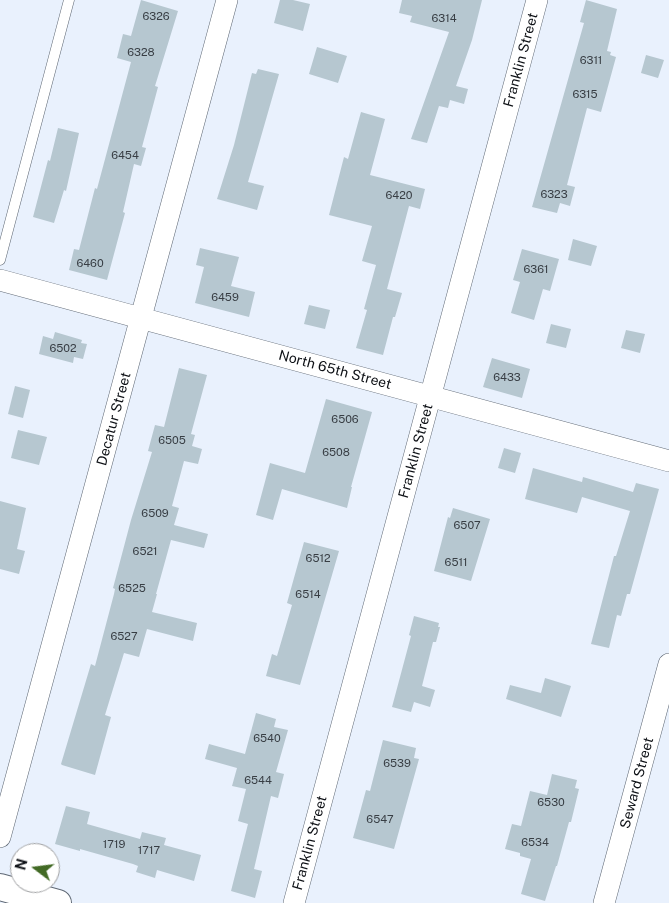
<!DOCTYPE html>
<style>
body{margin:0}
#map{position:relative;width:669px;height:903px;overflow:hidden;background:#e9f1fd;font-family:"Public Sans",sans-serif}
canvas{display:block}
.north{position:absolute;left:10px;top:843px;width:50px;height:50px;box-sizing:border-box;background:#fff;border:1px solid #9fa0a2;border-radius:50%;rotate:285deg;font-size:14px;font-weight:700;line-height:20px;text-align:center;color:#0e1116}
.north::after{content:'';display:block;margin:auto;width:18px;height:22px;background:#426a25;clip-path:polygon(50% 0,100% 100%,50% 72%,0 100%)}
</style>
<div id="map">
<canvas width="669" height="903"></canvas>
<div class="north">N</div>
</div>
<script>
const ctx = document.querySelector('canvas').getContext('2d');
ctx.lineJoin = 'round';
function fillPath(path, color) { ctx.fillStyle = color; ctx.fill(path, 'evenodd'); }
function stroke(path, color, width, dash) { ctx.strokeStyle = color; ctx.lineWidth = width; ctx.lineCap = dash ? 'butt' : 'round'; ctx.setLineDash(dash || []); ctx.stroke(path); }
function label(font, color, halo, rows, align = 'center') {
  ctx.font = font + ' "Public Sans",sans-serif'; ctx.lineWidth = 4; ctx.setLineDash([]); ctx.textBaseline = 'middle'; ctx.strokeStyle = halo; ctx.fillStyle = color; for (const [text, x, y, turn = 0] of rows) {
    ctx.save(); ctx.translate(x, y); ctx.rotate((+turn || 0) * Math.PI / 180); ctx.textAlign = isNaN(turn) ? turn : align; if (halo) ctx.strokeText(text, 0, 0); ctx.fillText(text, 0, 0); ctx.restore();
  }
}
const building = new Path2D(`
 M141,0l37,11 -23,75 3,1 -16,60 4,1 -5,18 -7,-2 -11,48 2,1 -18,67 -38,-10 5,-21 5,1 16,-62 2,1 34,-127 -14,-4 6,-24 8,2z
 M280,0h13l17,4 -7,27 -29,-8z
 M402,0h80l-10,40 -16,46 12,3 -4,15 -14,-4 -2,8 -9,-2 -12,37 -16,-4 38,-107 -39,-10 2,-6 -13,-3z
 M586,0l31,9 -10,42 4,1 -1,3 6,2 -15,55 -14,-4 -20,77 8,2 -5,19 -10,-3 -3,10 -25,-6 52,-184 -4,-1z
 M317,47l30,9 -9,27 -29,-9z
 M646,55l18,5 -6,18 -17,-5z
 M258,69l21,5 -31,108 16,4 -7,24 -40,-11 17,-54 18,-72 4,1z
 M361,112l24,7 -15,56 55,14 -5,20 -11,-3 -22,83 15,4 -7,24h-2l-10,38 -27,-7 11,-38 -3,-1 12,-44 -14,-4 10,-35 -43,-11 15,-58 4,2z
 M58,128l21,5 -13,58 -2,-1 -10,33 -21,-6 15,-57 2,1z
 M573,239l24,7 -6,20 -23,-6z
 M200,248l39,9 -8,29 24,6 -6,25 -54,-14 9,-36 -8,-2z
 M522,249l37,10 -9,32 -7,-2 -9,31 -23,-7 9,-31 -7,-2z
 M309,305l21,5 -5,19 -21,-5z
 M551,324l20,5 -5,19 -20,-5z
 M626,330l19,4 -5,19 -19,-5z
 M55,332l27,8 -1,3 6,1 -4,15 -9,-2 -1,6 -34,-9 4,-18 10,3z
 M492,358l38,11 -8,29 -39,-11z
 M179,368l28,7 -16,59 4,1 -3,11 10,3 -4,15 -14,-3 -12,45 7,2 -5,17 34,9 -4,14 -33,-8 -15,54h1l-5,18 45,11 -4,18 -46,-12 -8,28 -15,-4 -19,62 6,2 -16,58 -33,-10 -1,-1 30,-100 4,2 19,-72 1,-5 -2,-1 18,-68 21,-68 -4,-1 7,-26 9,2z
 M15,386l15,4 -7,28 -15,-4z
 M326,399l46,13 -21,75h1l-5,21 -65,-19 -9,31 -17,-5 14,-52 35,10z
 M18,430l29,7 -8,28 -28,-7z
 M504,448l17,5 -6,20 -17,-5z
 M533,468l49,14 1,-5 50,15 3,-9 23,6 -29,105h-3l-6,22 -4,-1 -8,33 -18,-4 23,-88h2l14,-45 -48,-14 -5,16 -52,-14z
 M0,501l26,7 -9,41 8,2 -6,23 -19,-5z
 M453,508l37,11 -19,62 -37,-10 14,-54 2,1z
 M304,542l35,9 -39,134 -34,-9 6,-22 5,2 15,-51 -5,-2z
 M414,616l25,7 -1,4h2l-4,15h-3l-11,44 13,4 -5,17 -16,-5 -3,10 -19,-5 19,-71 -2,-1z
 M545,678l26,8 -10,31 -55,-18 4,-14 31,8z
 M256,713l20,6 -2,8 14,3 -12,42 8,2 -6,24 -7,-2 -17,73 8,2 -7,27 -24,-7 17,-67 -10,-3 8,-32 -14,-3 5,-18 -32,-9 4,-15 36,10z
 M383,740l33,8 -2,10 5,1 -25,90 -41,-11 13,-48 4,1z
 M552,774l25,6 -2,8 4,1 -8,33h-2l-12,44h-1l-11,35 -24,-7 10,-35 -11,-3v-3l-15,-4 7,-25 9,2 9,-35 17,4z
 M66,806l24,6 -3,12 53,15 2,-7 24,6 -2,7 37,10 -7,26 -37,-11 -2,8 -19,-6 2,-6 -5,-2 -53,-15v2l-25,-7z`);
const service = new Path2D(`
 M0,260l69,-260`);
const minor = new Path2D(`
 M0,280l669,181
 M0,837l227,-837
 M294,903l243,-903
 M604,903l65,-239`);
const tertiary = new Path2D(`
 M0,887l58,16`);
const numberNames = [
 ["6326",156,17],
 ["6314",444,19],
 ["6328",141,53],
 ["6311",591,61],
 ["6315",585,95],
 ["6454",125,156],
 ["6323",554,195],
 ["6420",399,196],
 ["6460",90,264],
 ["6361",536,270],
 ["6459",225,298],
 ["6502",63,349],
 ["6433",507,378],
 ["6506",345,420],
 ["6505",172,441],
 ["6508",336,453],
 ["6509",155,514],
 ["6507",467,526],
 ["6521",145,552],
 ["6512",318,559],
 ["6511",456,563],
 ["6525",132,589],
 ["6514",308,595],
 ["6527",124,637],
 ["6540",267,739],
 ["6539",397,764],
 ["6544",258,781],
 ["6530",551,803],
 ["6547",380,820],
 ["6534",535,843],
 ["1719",114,845],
 ["1717",149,851]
];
const streetNames = [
 ["Franklin Street",521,60,-75],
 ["North 65th Street",335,370,15],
 ["Decatur Street",114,419,-75],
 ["Franklin Street",416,451,-75],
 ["Seward Street",637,783,-75],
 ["Franklin Street",310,843,-75]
];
fillPath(building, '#b6c7d0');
stroke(service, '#5f6874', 11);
stroke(minor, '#5f6874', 22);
stroke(tertiary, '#5f6874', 28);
stroke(service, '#fff', 10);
stroke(minor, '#fff', 21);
stroke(tertiary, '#fff', 26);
label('11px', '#383e44', null, numberNames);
label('14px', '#0e1116', '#fff', streetNames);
</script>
